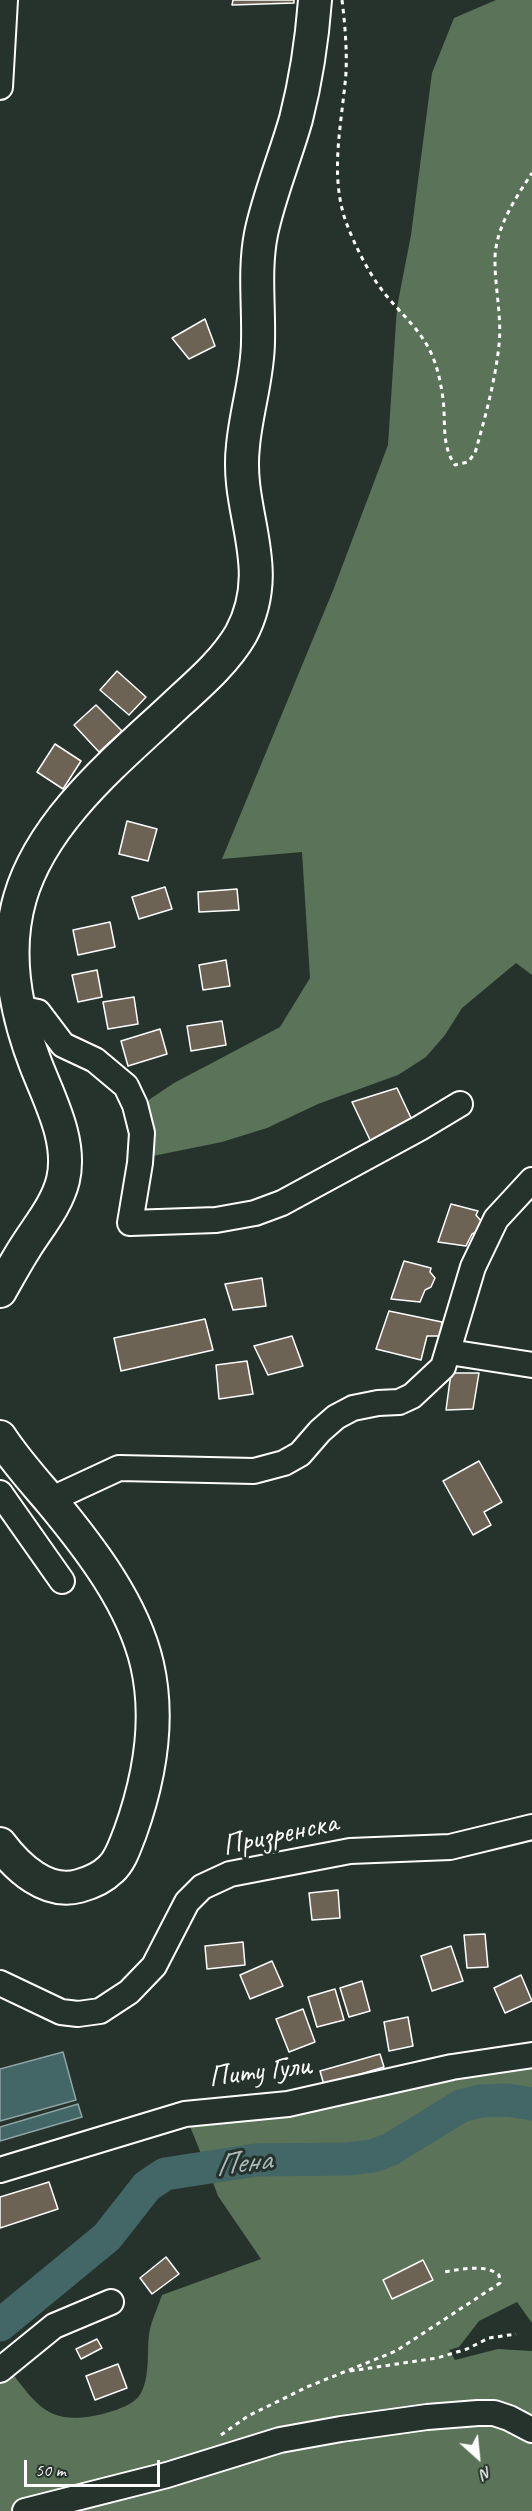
<!DOCTYPE html>
<meta charset="utf-8">
<style>
body{margin:0}
#map{position:relative;width:532px;height:2511px;overflow:hidden;background:#26332d;font-family:Caveat,sans-serif}
canvas{display:block}
.north{position:absolute;left:448px;top:2427px;width:60px;height:60px;-webkit-text-stroke:4px #26332d;paint-order:stroke;rotate:153deg;font-size:16px;font-weight:700;line-height:24px;text-align:center;color:#fff}
.north::after{content:'';display:block;margin:auto;width:21px;height:27px;background:#fff;clip-path:polygon(50% 0,100% 100%,50% 72%,0 100%)}
.scale{position:absolute;left:24px;top:2460px;width:136px;height:27px;box-sizing:border-box;border:3px solid #fff;border-top:0;padding-left:8px;font-size:18px;line-height:21px;white-space:nowrap;color:#fff;-webkit-text-stroke:4px #26332d;paint-order:stroke}
</style>
<div id="map">
<canvas width="532" height="2511"></canvas>
<div class="north">N</div>
<div class="scale">50 m</div>
</div>
<script>
const ctx = document.querySelector('canvas').getContext('2d');
ctx.lineJoin = 'round';
function fillPath(path, color) { ctx.fillStyle = color; ctx.fill(path, 'evenodd'); }
function stroke(path, color, width, dash) { ctx.strokeStyle = color; ctx.lineWidth = width; ctx.lineCap = dash ? 'butt' : 'round'; ctx.setLineDash(dash || []); ctx.stroke(path); }
function label(font, color, halo, rows, align = 'center') {
  ctx.font = font + ' Caveat,sans-serif'; ctx.lineWidth = 6; ctx.setLineDash([]); ctx.textBaseline = 'middle'; ctx.strokeStyle = halo; ctx.fillStyle = color; for (const [text, x, y, turn = 0] of rows) {
    ctx.save(); ctx.translate(x, y); ctx.rotate((+turn || 0) * Math.PI / 180); ctx.textAlign = isNaN(turn) ? turn : align; if (halo) ctx.strokeText(text, 0, 0); ctx.fillText(text, 0, 0); ctx.restore();
  }
}
const green = new Path2D(`
 M496,0h36v975l-16,-12 -54,45 -17,27 -19,22 -28,18 -80,29 -51,24 -45,14 -74,15 -3,-52 5,-6 24,-16 106,-56 30,-49 -8,-126 -80,7 112,-271 54,-143 9,-138 14,-72 21,-162 22,-55z
 M532,2055v49c-64,-12 -72,5 -123,35 -12,6 -24,14 -37,17 -26,5 -53,3 -78,3 -30,1 -58,3 -88,7l-21,-52z
 M508,2107l24,4v212l-15,-21 -38,19 -20,26 -10,3 6,10 43,-11 34,2v160h-532v-141l6,-5c32,42 43,63 100,48 13,-4 28,-8 35,-20 9,-17 6,-41 8,-59 2,-13 9,-27 13,-39l99,-36 -43,-63 -7,-19 98,-6 73,-9 32,-13 55,-31z`);
const water = new Path2D(`
 M63,2052l13,48 -76,21v-52z
 M78,2104l4,13 -82,24v-14z`);
const river = new Path2D(`
 M0,2325l107,-88 40,-51 18,-12 91,-14 91,-1 26,-3 18,-7 70,-43 19,-5 28,-1 24,4`);
const building = new Path2D(`
 M233,0h61v3l-62,2z
 M205,319l10,27 -26,13 -17,-21z
 M117,671l29,26 -17,18 -29,-25z
 M96,705l26,26 -23,21 -25,-27z
 M55,744l26,17 -18,28 -26,-17z
 M127,821l30,8 -9,32 -29,-7z
 M165,887l7,22 -33,10 -7,-22z
 M237,889l2,21 -40,2 -1,-20z
 M110,922l5,25 -37,8 -5,-25z
 M226,960l4,26 -27,4 -4,-25z
 M97,970l5,27 -24,5 -6,-27z
 M134,997l4,27 -30,5 -5,-27z
 M222,1021l4,24 -35,6 -4,-25z
 M160,1029l7,25 -39,12 -7,-25z
 M397,1088l15,32 -41,22 -19,-40z
 M451,1204l27,7 -2,4 6,7 -4,9 -6,3 -6,12 -28,-4z
 M404,1261l27,7 -1,4 5,6 -4,9 -6,3 -5,12 -29,-3z
 M262,1278l4,28 -33,4 -8,-26z
 M389,1311l53,11 -2,14h-13l-6,24 -45,-11z
 M205,1319l8,31 -92,21 -7,-33z
 M292,1336l11,30 -35,9 -14,-29z
 M247,1361l6,33 -34,5 -3,-34z
 M451,1373h28l-6,36 -27,1z
 M479,1461l23,41 -18,10 7,13 -18,10 -30,-54z
 M338,1890l2,28 -28,2 -3,-27z
 M485,1934l3,33 -21,1 -3,-33z
 M243,1942l2,23 -38,4 -2,-23z
 M451,1946l12,35 -31,10 -11,-35z
 M272,1961l11,25 -33,13 -10,-24z
 M521,1975l11,26 -27,12 -11,-25z
 M362,1981l8,30 -21,6 -9,-29z
 M335,1989l9,31 -27,7 -9,-30z
 M303,2009l12,33 -26,10 -13,-33z
 M408,2017l5,29 -24,5 -5,-29z
 M380,2054l4,13 -60,18 -4,-14z
 M49,2182l9,27 -58,19v-31z
 M166,2257l13,17 -27,20 -12,-16z
 M423,2260l10,20 -41,19 -9,-19z
 M97,2339l5,9 -21,11 -5,-10z
 M118,2364l9,24 -32,12 -9,-24z`);
const path = new Path2D(`
 M342,0c3,24 5,49 4,73 -4,50 -17,101 0,149 9,24 23,52 39,72 17,21 36,36 47,61 6,14 9,29 11,44 3,23 -2,46 12,66l13,-3 7,-9c10,-35 20,-71 24,-108 3,-28 -4,-56 -4,-83 -1,-32 20,-63 37,-89
 M350,2371l87,-13 30,-9 22,-11 27,-4
 M221,2435l27,-19 59,-29 89,-36 104,-68 -1,-8c-14,-12 -40,-5 -56,-3`);
const minor = new Path2D(`
 M0,87l5,-87
 M18,1008l20,4 25,33 32,15 31,26 9,19 7,28 -2,30 -10,60 86,-3 39,-7 27,-10 138,-75 40,-24
 M449,1352l83,13
 M0,1493l62,88
 M50,1500l69,-32 135,3 30,-8 16,-9 20,-23 16,-14 17,-9 25,-5 21,-1 13,-6 31,-29 30,-100 23,-48 36,-39
 M0,1983l61,29 17,2 22,-3 29,-19 25,-26 33,-64 15,-15 28,-13 120,-23 100,-4 82,-20
 M0,2170l185,-56 103,-10 164,-37 80,-12
 M0,2370l54,-44 57,-24
 M25,2511l142,-36 113,-35 61,-11 86,-12 51,-4h16l15,5 23,12`);
const major = new Path2D(`
 M0,1291c8,-14 16,-29 25,-43 13,-21 32,-43 38,-68 9,-39 -13,-79 -27,-115 -20,-52 -32,-112 -16,-167 23,-80 101,-141 159,-196 22,-20 47,-42 62,-68 36,-68 -6,-121 2,-188 3,-35 15,-70 15,-105 1,-36 -4,-71 3,-107 8,-39 24,-76 35,-115 10,-39 16,-79 19,-119
 M0,1437c15,23 33,43 51,64 39,47 82,103 96,163 13,56 2,116 -17,169 -5,12 -9,27 -19,36 -8,8 -21,14 -32,17 -32,9 -61,-18 -79,-42`);
const streetNames = [
 ["Призренска",280,1835,-12],
 ["Питу Гули",260,2072,-7]
];
const waterNames = [
 ["Пена",243,2164,-7]
];
fillPath(green, '#5b7358');
fillPath(water, '#426766');
stroke(water, '#8ea4a3', 1.5);
stroke(river, '#426766', 33);
fillPath(building, '#6c6355');
stroke(building, '#fff', 1.5);
stroke(minor, '#fff', 28);
stroke(major, '#fff', 36);
stroke(path, '#fff', 3, [4.5, 4.5]);
stroke(minor, '#26332d', 24);
stroke(major, '#26332d', 32);
label('30px', '#fff', '#26332d', streetNames);
label('italic 32px', '#aabbba', '#26332d', waterNames);
</script>
